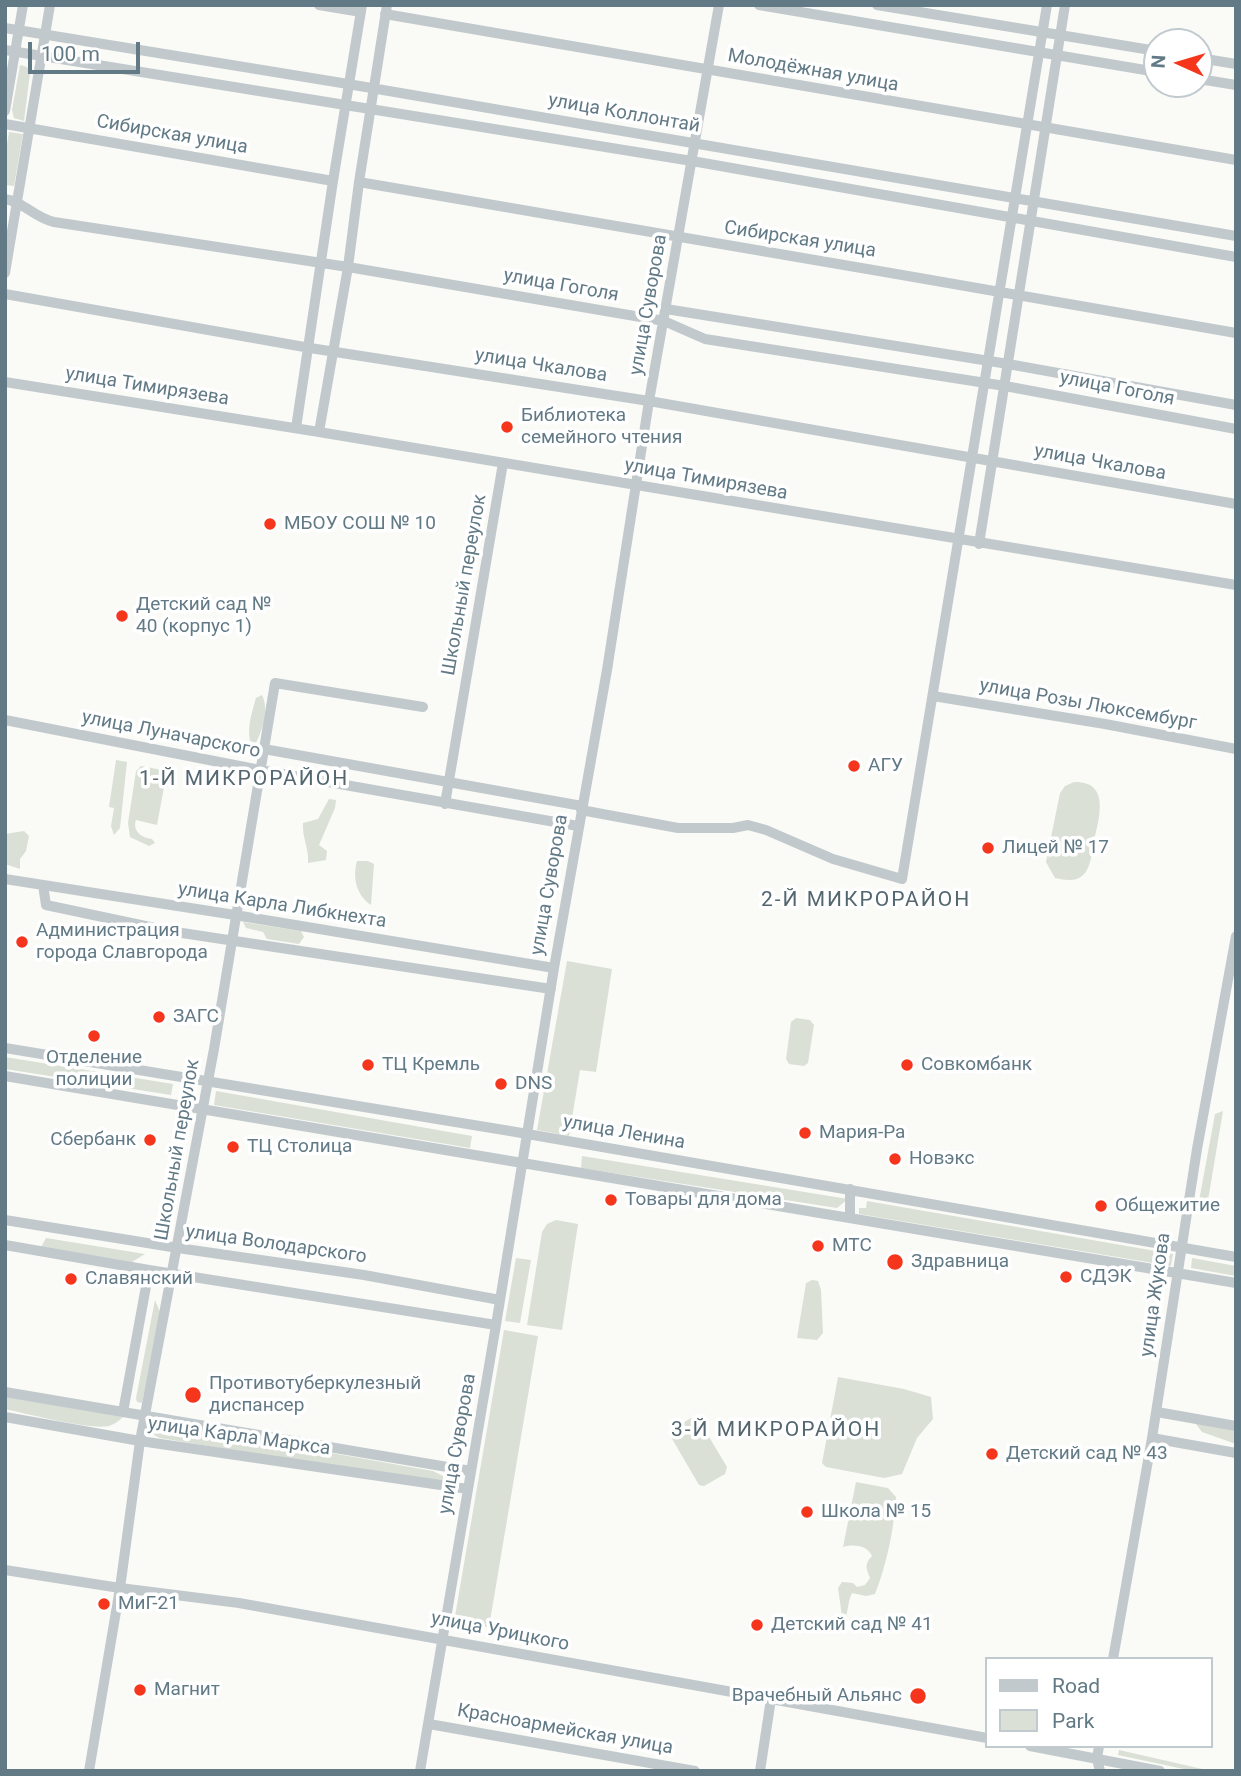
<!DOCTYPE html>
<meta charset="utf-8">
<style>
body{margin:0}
#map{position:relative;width:1241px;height:1776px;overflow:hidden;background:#fafaf7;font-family:Roboto,sans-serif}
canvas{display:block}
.frame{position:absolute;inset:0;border:7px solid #627a86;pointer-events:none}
.legend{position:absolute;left:985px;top:1657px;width:228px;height:91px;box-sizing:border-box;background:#fff;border:2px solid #c0cacf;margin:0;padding:9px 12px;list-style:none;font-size:21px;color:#627a86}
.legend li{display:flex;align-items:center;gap:14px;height:35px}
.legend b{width:35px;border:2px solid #c0cacf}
.north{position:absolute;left:1143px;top:28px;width:70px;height:70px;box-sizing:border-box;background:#fff;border:2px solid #c0cacf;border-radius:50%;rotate:274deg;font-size:19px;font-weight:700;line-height:28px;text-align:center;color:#627a86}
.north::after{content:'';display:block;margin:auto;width:24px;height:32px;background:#f5361c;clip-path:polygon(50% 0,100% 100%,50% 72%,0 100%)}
.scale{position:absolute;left:28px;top:42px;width:112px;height:32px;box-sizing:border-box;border:4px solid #627a86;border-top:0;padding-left:9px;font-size:21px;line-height:24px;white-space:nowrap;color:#627a86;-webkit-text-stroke:5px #fff;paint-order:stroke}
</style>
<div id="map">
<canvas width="1241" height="1776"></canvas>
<div class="frame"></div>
<ul class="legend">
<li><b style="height:9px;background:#c2c9cc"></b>Road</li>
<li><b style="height:19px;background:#dae0d6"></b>Park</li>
</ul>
<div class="north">N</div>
<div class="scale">100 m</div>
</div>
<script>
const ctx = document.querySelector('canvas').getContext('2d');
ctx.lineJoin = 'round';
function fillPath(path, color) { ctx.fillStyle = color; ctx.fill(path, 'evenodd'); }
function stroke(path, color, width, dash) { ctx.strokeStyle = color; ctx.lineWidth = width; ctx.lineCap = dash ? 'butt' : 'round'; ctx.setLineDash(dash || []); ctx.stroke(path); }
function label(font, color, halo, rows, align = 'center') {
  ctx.font = font + ' Roboto,sans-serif'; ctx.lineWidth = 7; ctx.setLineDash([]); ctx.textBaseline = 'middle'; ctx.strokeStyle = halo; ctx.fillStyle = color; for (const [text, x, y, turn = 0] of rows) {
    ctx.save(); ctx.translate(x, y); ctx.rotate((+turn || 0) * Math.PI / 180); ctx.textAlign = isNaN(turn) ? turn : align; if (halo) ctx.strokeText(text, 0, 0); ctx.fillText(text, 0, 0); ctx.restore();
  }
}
const green = new Path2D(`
 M20,65l7,2 3,6 -6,48 -10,-3 -2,-8z
 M9,132l14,2 -9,52 -9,-1v-29z
 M262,695c7,14 1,34 -6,48l-6,-2c-3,-14 2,-29 6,-43z
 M116,760l11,2 -7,66 -6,7 -3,-9 3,-18 -5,-1z
 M141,766l26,5 -10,54 -21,-5c-4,11 6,18 16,19l3,4 -6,3 -19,-9 -2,-14 8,-52z
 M1074,782c37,-1 25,37 20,59 -2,11 -3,28 -12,35 -8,6 -17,4 -27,2l-9,-16 14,-69 5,-7z
 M329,799l7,1 -1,8 -16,37 8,6 -1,9 -18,3c1,-15 -6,-25 -5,-40l15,-4z
 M24,831l5,5 -3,15 -6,8v10l-15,-5v-30z
 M357,861h11l6,3 -3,41c-14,-9 -19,-27 -14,-44z
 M243,922l58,9 3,6 -5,7 -32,-5 -4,-7 -17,-4z
 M567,961l45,8 -16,103 -16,-2 -11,66 -32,-6z
 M796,1018l14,2 4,5 -6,38 -4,3 -15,-2 -3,-5 5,-37z
 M5,1057l168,27 -2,11 -166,-26z
 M216,1091l256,45 -2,12 -256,-43z
 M1223,1111l-17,101h-9l18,-98z
 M582,1156l266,43 -11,9 -256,-40z
 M867,1201l306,53 -2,12 -312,-52v-6h7z
 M556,1220l22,4 -16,106 -35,-5 15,-93 5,-8z
 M46,1238l99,16 -13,8 -91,-15z
 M516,1258l15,2 -11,63 -15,-2z
 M1192,1258l44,8v10l-45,-8z
 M812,1280l6,1 3,9 2,43 -6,7 -20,-2 9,-55z
 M155,1300l5,12 -18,91 -5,-1 -1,-4z
 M504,1330l34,6 -49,291 -35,-5z
 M838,1377l66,12 27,8 2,22 -16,19 -15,36 -18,4 -58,-11 -4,-4z
 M5,1394l118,23c-4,4 -8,7 -14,9 -19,4 -81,-12 -104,-17z
 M691,1418l8,2 28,47 -2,7 -21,12 -5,-1 -28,-48 2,-8z
 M1193,1420l43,7v17l-34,-12z
 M167,1424l266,47 10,5 1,5 -177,-25 -107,-18 -6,-3 2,-10z
 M856,1482l32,6 8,9c-2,32 -9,66 -21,97l-9,2 -14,-3c-5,10 -3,20 -9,30l-5,-35 4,-6 11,1 4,4 8,-2 5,-7c-4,-10 -6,-14 2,-22 -5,-11 -19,-12 -29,-9z
 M1119,1750l92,21h-18l-75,-16z`);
const minor = new Path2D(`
 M319,5l42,7
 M759,5l398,67
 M877,5l280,46
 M385,14l851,146
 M5,28l343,56 888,152
 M5,50l687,111 544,96
 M1199,58l37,6
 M1199,79l37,6
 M5,111l18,-106
 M5,124l328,57
 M359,182c292,51 585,99 877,151
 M5,199c19,3 30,19 49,23l294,45 316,54 41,18 300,47 231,43
 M5,273l45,-268
 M5,294l305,54 339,53 587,103
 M666,309l342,55 228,41
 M5,382l314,50 917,153
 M296,428l37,-247 29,-176
 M319,432l29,-165 11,-85 28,-177
 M979,544l86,-539
 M933,696l172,28 131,25
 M5,720l255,50 318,56
 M264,749l318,57
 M445,804l58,-341
 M581,810l97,18h55l15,-3 18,5 67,29 69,20 145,-874
 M5,879l230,36 319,53
 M43,885l3,20 123,26 382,58
 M5,1048l505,83 726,126
 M5,1076l1231,207
 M850,1189v28
 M5,1220l173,28 186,27 136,25
 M5,1245l144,25 347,55
 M5,1392l466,79
 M123,1412l26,-142
 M1157,1412l79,14
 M5,1417l135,24 328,48
 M1152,1438l84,15
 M5,1570l115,18 119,15 748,135
 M1113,1659l39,-221 45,-289 39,-213
 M429,1724l266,47
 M1030,1746l130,25
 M1099,1746l-2,13 3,12
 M89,1771l31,-183 20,-147 74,-392 61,-366 148,24
 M420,1771l76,-446 58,-357 53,-298 42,-269 70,-396
 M760,1771l11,-72`);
const markers = [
 [507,427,7,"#f5361c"],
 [270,524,7,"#f5361c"],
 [122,616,7,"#f5361c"],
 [854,766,7,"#f5361c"],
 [988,848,7,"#f5361c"],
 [22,942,7,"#f5361c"],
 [159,1017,7,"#f5361c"],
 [94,1036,7,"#f5361c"],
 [368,1065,7,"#f5361c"],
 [907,1065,7,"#f5361c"],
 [501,1084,7,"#f5361c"],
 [805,1133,7,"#f5361c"],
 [150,1140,7,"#f5361c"],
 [233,1147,7,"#f5361c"],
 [895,1159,7,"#f5361c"],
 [611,1200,7,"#f5361c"],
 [1101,1206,7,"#f5361c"],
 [818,1246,7,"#f5361c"],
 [895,1262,9,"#f5361c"],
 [1066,1277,7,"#f5361c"],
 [71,1279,7,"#f5361c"],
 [193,1395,9,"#f5361c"],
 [992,1454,7,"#f5361c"],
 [807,1512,7,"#f5361c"],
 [104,1604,7,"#f5361c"],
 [757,1625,7,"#f5361c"],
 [140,1690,7,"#f5361c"],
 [918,1696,9,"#f5361c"]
];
const streetNames = [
 ["Молодёжная улица",813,71,10],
 ["улица Коллонтай",624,114,10],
 ["Сибирская улица",172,135,10],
 ["Сибирская улица",800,240,9],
 ["улица Гоголя",561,286,10],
 ["улица Суворова",649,305,-80],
 ["улица Чкалова",541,366,9],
 ["улица Тимирязева",147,387,9],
 ["улица Гоголя",1117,389,11],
 ["улица Чкалова",1100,463,10],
 ["улица Тимирязева",706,480,10],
 ["Школьный переулок",465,585,-80],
 ["улица Розы Люксембург",1088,705,10],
 ["улица Луначарского",171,735,11],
 ["улица Суворова",550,885,-80],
 ["улица Карла Либкнехта",282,906,9],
 ["улица Ленина",624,1133,10],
 ["Школьный переулок",178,1150,-80],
 ["улица Володарского",276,1245,8],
 ["улица Жукова",1156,1295,-82],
 ["улица Карла Маркса",239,1437,8],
 ["улица Суворова",458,1444,-80],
 ["улица Урицкого",500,1632,11],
 ["Красноармейская улица",565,1730,10]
];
const poiNames = [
 ["Библиотека",521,416],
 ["семейного чтения",521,438],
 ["МБОУ СОШ № 10",284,524],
 ["Детский сад №",136,605],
 ["40 (корпус 1)",136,627],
 ["АГУ",868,766],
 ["Лицей № 17",1002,848],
 ["Администрация",36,931],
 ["города Славгорода",36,953],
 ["ЗАГС",173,1017],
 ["Отделение",94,1058,"center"],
 ["полиции",94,1080,"center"],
 ["ТЦ Кремль",382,1065],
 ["Совкомбанк",921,1065],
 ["DNS",515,1084],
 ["Мария-Ра",819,1133],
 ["Сбербанк",136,1140,"right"],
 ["ТЦ Столица",247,1147],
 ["Новэкс",909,1159],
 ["Товары для дома",625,1200],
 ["Общежитие",1115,1206],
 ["МТС",832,1246],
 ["Здравница",911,1262],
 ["СДЭК",1080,1277],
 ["Славянский",85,1279],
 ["Противотуберкулезный",209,1384],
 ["диспансер",209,1406],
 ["Детский сад № 43",1006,1454],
 ["Школа № 15",821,1512],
 ["МиГ-21",118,1604],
 ["Детский сад № 41",771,1625],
 ["Магнит",154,1690],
 ["Врачебный Альянс",902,1696,"right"]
];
const neighbourhoodNames = [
 ["1-Й МИКРОРАЙОН",244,780],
 ["2-Й МИКРОРАЙОН",866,901],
 ["3-Й МИКРОРАЙОН",776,1431]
];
fillPath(green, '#dae0d6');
stroke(minor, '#c2c9cc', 10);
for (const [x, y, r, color] of markers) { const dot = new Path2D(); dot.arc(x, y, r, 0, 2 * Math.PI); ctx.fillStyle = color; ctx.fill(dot); stroke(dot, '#fff', 2.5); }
label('19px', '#627a86', '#fff', streetNames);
label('19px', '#627a86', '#fff', poiNames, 'left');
ctx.letterSpacing = '2px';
label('21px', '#546770', '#fff', neighbourhoodNames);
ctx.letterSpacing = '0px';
</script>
